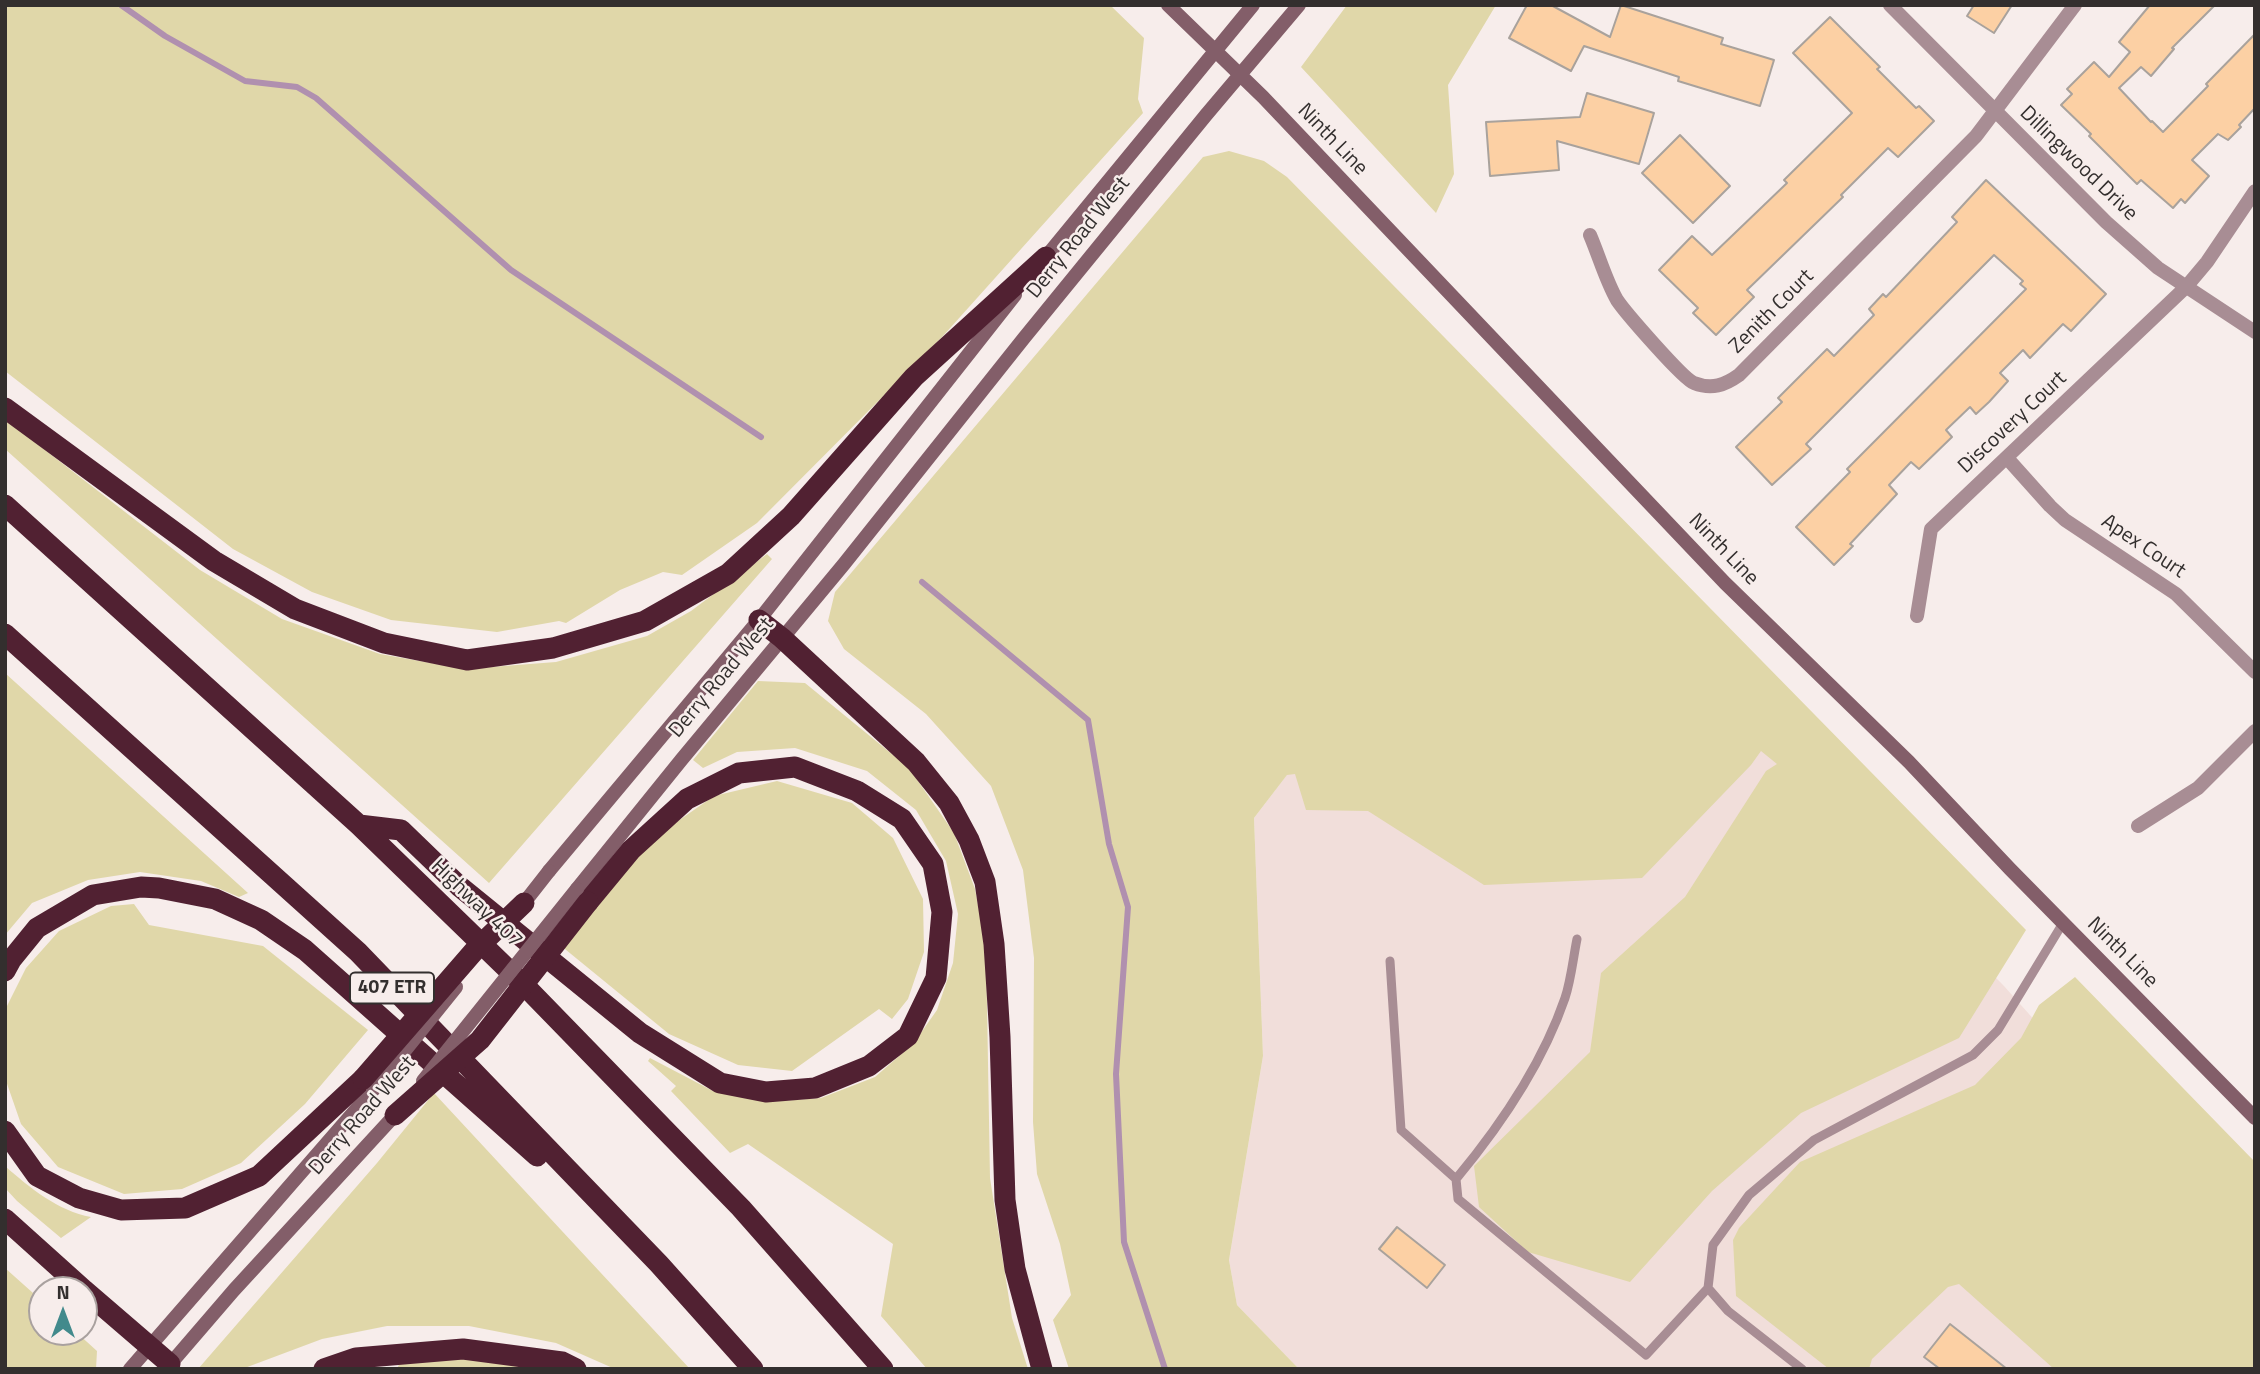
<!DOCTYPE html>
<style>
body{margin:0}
#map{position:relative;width:2260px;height:1374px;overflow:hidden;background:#f7edeb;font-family:"Titillium Web",sans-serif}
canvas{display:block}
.frame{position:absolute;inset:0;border:7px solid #332f2e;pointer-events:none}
.north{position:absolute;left:28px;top:1276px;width:70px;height:70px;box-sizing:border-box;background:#f7edeb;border:2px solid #a9a19f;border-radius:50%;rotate:0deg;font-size:19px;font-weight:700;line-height:28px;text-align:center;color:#332f2e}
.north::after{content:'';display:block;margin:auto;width:24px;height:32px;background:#428a8c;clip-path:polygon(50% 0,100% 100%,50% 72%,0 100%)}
</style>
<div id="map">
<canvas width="2260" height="1374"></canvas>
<div class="frame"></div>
<div class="north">N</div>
</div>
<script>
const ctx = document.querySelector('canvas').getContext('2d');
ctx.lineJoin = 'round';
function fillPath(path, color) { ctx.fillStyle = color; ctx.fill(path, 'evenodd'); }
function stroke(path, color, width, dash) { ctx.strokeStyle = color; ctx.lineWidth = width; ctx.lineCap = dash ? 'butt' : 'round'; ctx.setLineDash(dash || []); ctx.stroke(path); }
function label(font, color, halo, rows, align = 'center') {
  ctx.font = font + ' "Titillium Web",sans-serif'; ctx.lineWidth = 5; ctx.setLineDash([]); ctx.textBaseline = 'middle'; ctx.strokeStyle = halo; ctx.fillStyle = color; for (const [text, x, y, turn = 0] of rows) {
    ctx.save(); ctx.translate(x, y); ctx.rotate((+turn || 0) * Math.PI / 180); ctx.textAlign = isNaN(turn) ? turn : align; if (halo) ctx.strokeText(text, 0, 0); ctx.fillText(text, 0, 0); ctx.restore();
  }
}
const built = new Path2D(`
 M1508,485l496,501 165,185 86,198h-956l-62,-64 -8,-45 34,-204 -9,-238z`);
const green = new Path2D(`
 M5,5h1105l34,33 -6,61 5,14 -200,223 -186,187 -75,52 -19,-3 -43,18 -54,33 -7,-2 -62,11 -106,-12 -79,-28 -79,-43 -228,-178z
 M1347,5h149l-48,80 6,89 -18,39 -135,-146z
 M1229,151l35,10 23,16 739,753 -67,108 -158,75 -89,78 -82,91 -102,-30 -49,-45 -5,-41 116,-114 11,-79 84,-76 81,-126 11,-7 -16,-13 -10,14 -109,113 -158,7 -116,-74 -62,-1 -11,-36 -8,1 -33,43 9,238 -34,204 8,45 62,64h-230l-16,-49 18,-25 -11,-51 -23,-70 -4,-52 1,-164 -11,-88 -32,-84 -65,-72 -82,-65 -16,-28 7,-29 368,-435z
 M5,419l195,151 82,49 98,35 85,15 91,-7 91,-26 44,-25 76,-57 5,5 -283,324 -484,-434z
 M5,673l243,220 -9,4 -38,-16 -61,-9 -52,8 -56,23 -27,32z
 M758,681l47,2 104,85 45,65 21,56 11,59 4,230 22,140 16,51h-101l-46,-53 12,-72 -145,-100 -18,9 -59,-62 5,-5 -28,-25 2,-3 63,33 53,11 55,-4 54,-21 38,-33 24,-34 16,-47 5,-49 -12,-53 -30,-51 -49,-39 -72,-23 -58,4 -34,16 -10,-8z
 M777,781l75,22 41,35 30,61 1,53 -16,47 -16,20 -13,-10 -87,62 -54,-6 -69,-31 -109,-89 85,-101 69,-48z
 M134,904l15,21 114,21 105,84 -63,74 -64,59 -59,26 -58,5 -66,-27 -37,-43 -16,-46v-68l21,-42 33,-37 52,-25z
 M2075,977l180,185v207h-201l-95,-85 -11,3 -76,72 -3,10h-40l-93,-73 -3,-56 6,-12 61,-66 175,-77 46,-47 18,-33z
 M434,1093l256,276h-75l-59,-26 -87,-17h-82l-65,13 -80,30h-44l179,-206z
 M5,1166c25,22 53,45 86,51l-30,21 -44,-37 -12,-13z
 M5,1268l37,33v31h34l21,19 -1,18h-91z
 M465,1356l75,13h-143l5,-12z`);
const stream = new Path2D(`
 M121,5l44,31 80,45 52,6 19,11 195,172 250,167
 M922,582l166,138 21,124 19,63 -12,167 8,168 41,127`);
const building = new Path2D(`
 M1527,5h24l59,32 11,-32 102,33 -2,6 53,16 -14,46 -82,-25 1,-4 -95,-31 -13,25 -62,-33z
 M1974,5h38l-18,28 -27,-17z
 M2150,5h65l-43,43 2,1 -23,27 -10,-9 -22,21 32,34 1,-1 11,11 45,-46 -2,-2 49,-50v74l-16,17 2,2 -13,13 -10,-6 -26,26 17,16 -24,27 -4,-4 -8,9 -32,-28 -4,4 -48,-48 2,-2 -30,-29 11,-11 -5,-5 27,-27 15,15 21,-25 -11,-10z
 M1830,17l50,50 -3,2 39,39 3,-2 15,15 -36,36 -10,-9 -47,47 2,2 -96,93 7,7 -38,38 -23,-22 5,-5 -39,-38 33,-34 20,19 75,-72 -3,-3 68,-67 -59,-60z
 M1587,93l67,20 -15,51 -82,-23 2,29 -69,6 -4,-54 94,-5z
 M1680,135l50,51 -37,37 -51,-50z
 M1986,180l120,114 -35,37 -8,-7 -33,34 -7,-8 -23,23 8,8 -19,21 -13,12 -6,-7 -24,23 6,7 -33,32 -8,-7 -22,23 8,9 -47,50 3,2 -19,19 -38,-38 54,-55 -3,-3 179,-180 -6,-5 3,-3 -29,-26 -188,189 5,5 -39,36 -36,-38 46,-45 -4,-4 49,-49 7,7 40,-41 -5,-6 14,-15 3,3 71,-75 -5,-5z
 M1397,1227l48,38 -18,23 -48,-39z
 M1950,1324l57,45h-67l-16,-12z`);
const service = new Path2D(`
 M1577,939c-4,20 -6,41 -12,59 -23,67 -64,127 -109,181l2,20 188,156 62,-67
 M1390,961l11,169 55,49
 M1802,1369l-74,-58 -20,-23 5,-43 36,-50 65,-55 159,-85 25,-25 65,-107`);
const minor = new Path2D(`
 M1890,5l216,217 52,46 97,64
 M1590,235c9,21 16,46 27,65 8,12 66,79 77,83 18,7 31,2 45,-8l237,-239 99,-131
 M2007,458l43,48 15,14 111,74 79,78
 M1917,616l14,-87 255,-242 21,-25 48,-71
 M2138,826l60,-38 57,-57`);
const secondary = new Path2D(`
 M1168,5l95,92 462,486 184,179 101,107 245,249
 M1041,263l212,-258
 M549,871l210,-251 256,-325
 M577,889l105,-130 162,-195 180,-226 182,-223 93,-110
 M130,1369l243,-279
 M166,1369l68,-79 161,-175`);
const motorway = new Path2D(`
 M5,408l209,153 81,48 89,34 83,17 86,-12 92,-27 83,-47 63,-58 123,-139 132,-120
 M5,505l354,320 167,162 215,221 142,161
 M759,620l23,18 134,124 33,41 20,37 16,42 9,62 6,93 5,163 10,69 27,100
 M5,634l353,318 301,312 94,105
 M359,825l42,5 58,56 181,147 80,50 46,9 49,-4 54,-22 39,-30 28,-58 6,-66 -9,-48 -31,-45 -45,-28 -62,-24 -56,6 -52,26 -56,51 -43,52
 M5,971l6,-11 26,-32 56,-33 48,-8 18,1 56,11 46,21 44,30 232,206
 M5,1131l32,45 42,22 42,12 64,-2 74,-32 104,-97
 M5,1219l79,71
 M84,1290l86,74
 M324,1369l32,-11 107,-9 99,13 14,7`);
const secondaryBridge = new Path2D(`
 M520,908l29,-37
 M423,1081l154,-192
 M373,1090l83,-103`);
const motorwayBridge = new Path2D(`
 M363,1079l112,-129 49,-47
 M395,1115l85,-75 108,-138`);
const shields = [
 [392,988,84]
];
const shieldNames = [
 ["407 ETR",392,988]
];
const streetNames = [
 ["Ninth Line",1332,140,46],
 ["Dillingwood Drive",2078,164,44],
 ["Derry Road West",1079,238,-51],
 ["Zenith Court",1772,312,-45],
 ["Discovery Court",2013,423,-43],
 ["Apex Court",2143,547,34],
 ["Ninth Line",1723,550,46],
 ["Derry Road West",722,678,-50],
 ["Highway 407",476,904,44],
 ["Ninth Line",2122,953,45],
 ["Derry Road West",363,1116,-49]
];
fillPath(built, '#f1deda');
fillPath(green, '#e0d7a9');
stroke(stream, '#b090af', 6);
fillPath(building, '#fcd0a4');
stroke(building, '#a9a29c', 2);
stroke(service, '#a88d94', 9);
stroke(minor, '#a88d94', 14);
stroke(secondary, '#835e69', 14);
stroke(motorway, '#512132', 21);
stroke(secondaryBridge, '#835e69', 14);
stroke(motorwayBridge, '#512132', 21);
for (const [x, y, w] of shields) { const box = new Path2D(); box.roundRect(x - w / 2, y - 15.5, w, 31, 5); ctx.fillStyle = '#f7edeb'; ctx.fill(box); stroke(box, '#332f2e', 2); }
label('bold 19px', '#332f2e', null, shieldNames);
label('21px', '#332f2e', '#f7edeb', streetNames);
</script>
